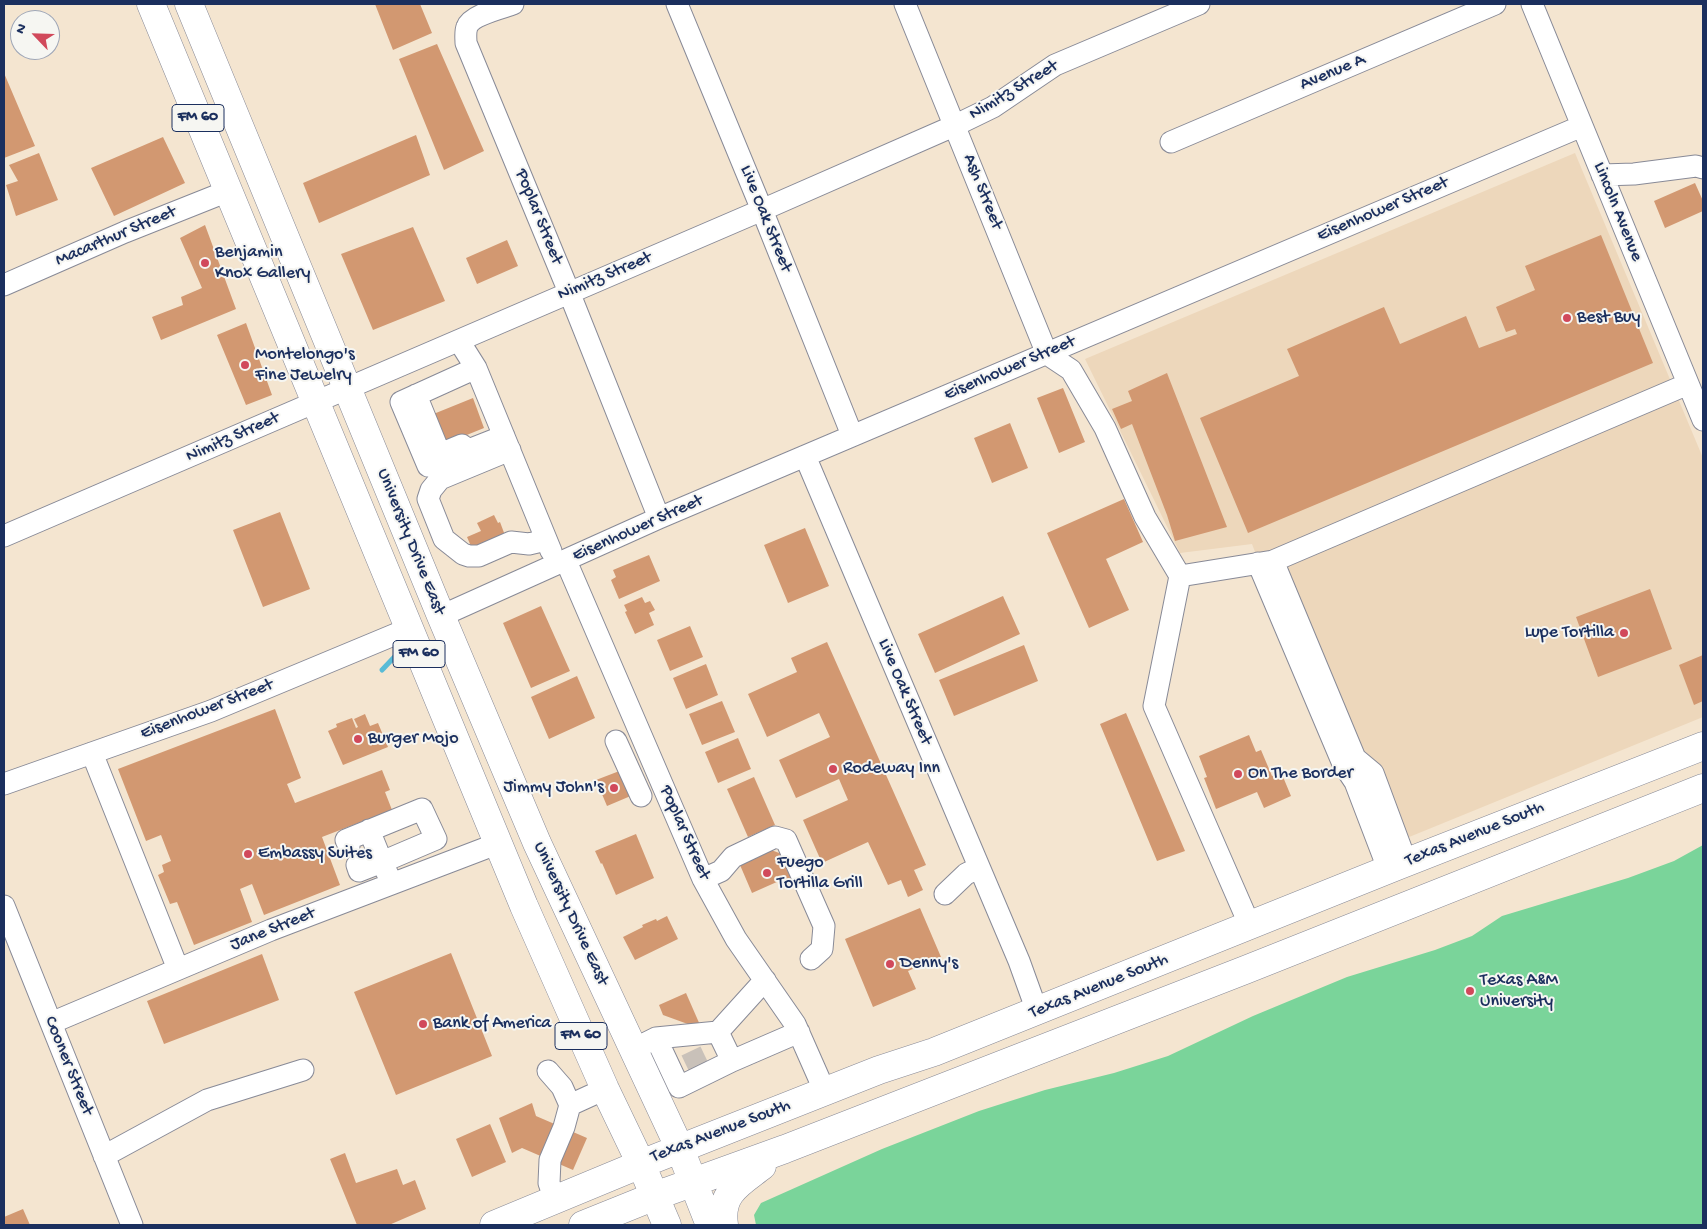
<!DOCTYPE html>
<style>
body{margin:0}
#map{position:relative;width:1707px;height:1229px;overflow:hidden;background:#f4e5d0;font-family:"Gochi Hand",sans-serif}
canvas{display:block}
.frame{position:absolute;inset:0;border:5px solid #1b2f5e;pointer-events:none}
.north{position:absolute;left:10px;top:10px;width:50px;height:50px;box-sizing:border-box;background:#f6f6f2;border:1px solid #9ea6b7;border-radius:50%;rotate:294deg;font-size:14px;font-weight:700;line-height:20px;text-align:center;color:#1b2f5e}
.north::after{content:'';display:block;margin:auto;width:18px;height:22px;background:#d1495b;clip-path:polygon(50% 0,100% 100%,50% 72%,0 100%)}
</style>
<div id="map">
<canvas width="1707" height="1229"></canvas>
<div class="frame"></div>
<div class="north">N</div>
</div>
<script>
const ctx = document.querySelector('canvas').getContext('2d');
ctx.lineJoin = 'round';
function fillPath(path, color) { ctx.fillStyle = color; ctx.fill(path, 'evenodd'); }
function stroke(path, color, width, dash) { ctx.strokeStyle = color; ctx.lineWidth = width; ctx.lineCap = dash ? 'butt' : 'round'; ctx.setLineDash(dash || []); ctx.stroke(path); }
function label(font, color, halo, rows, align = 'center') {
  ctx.font = font + ' "Gochi Hand",sans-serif'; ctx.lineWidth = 4; ctx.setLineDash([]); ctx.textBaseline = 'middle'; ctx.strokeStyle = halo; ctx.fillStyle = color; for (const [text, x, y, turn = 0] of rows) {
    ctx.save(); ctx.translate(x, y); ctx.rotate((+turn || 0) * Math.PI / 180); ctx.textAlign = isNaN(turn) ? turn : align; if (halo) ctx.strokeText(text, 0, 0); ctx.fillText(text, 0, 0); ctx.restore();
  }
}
const built = new Path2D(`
 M1575,153l128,305v259l-333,136 -118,-309 -72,9 -95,-194z`);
const green = new Path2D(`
 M1703,845v380h-947l-2,-10 7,-12 121,-54 97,-38 66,-21 69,-17 54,-17 85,-40 94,-39 88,-27 37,-14 30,-20 126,-38 46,-17z`);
const stream = new Path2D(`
 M382,670l18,-19`);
const building = new Path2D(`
 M375,4h45l12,29 -39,17z
 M437,44l47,107 -40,19 -45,-111z
 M4,73l31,73 -31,12z
 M416,135l14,40 -111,48 -16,-40z
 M163,137l22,46 -71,33 -23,-48z
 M39,153l19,47 -42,16 -10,-31 12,-4 -9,-16z
 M1695,183l8,18v10l-38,17 -11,-27z
 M205,225l31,84 -75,31 -9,-23 31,-12 -2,-8 21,-9 -22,-50z
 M413,227l32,74 -72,29 -32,-76z
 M1601,235l52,128 -405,170 -48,-115 99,-42 -12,-27 97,-42 16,37 66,-28 13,32 38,-14 -2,-5 -9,3 -10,-25 39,-17 -10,-24z
 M507,240l11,26 -41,18 -11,-26z
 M246,323l26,72 -26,10 -29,-70z
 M1167,373l60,154 -52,14 -8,-26 -35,-91 -11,5 -9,-20 20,-8 -4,-10z
 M1063,388l22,54 -26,11 -22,-55z
 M473,398l11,30 -42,17 -11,-30z
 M1010,423l18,45 -36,15 -18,-45z
 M1124,499l19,43 -37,17 23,51 -40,18 -42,-95z
 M280,512l30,77 -47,18 -30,-77z
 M494,515l4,8 2,-1 6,16 -33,13 -6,-14 14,-6 -4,-8z
 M805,528l24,58 -41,17 -24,-58z
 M649,555l11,26 -41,18 -8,-19 5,-3 -3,-7z
 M1650,589l22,60 -74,28 -22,-60z
 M1003,596l17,38 -85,39 -17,-39z
 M642,597l3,6 5,-2 5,9 -6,3 5,12 -19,9 -10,-22 2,-1 -3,-6z
 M541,606l29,65 -39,17 -28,-65z
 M690,626l13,31 -33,14 -13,-31z
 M827,642l99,223 -12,5 9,20 -15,7 -7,-17 -13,5 -20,-43 -46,21 -19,-43 45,-20 -9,-21 -43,19 -17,-38 51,-23 -11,-24 -52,24 -19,-43 49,-22 -6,-14z
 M1024,645l14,36 -84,35 -15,-36z
 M1703,655v46l-9,4 -15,-40z
 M706,664l12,31 -32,14 -13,-31z
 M577,676l18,42 -46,21 -18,-42z
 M722,701l13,31 -33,13 -13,-31z
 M275,709l26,69 -14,6 8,19 87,-33 8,20 -5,2 7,18 -70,27 18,48 -76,30 -12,-31 -12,5 12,33 -58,23 -17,-43 -7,2 -12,-29 6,-3 -2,-7 9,-4 -10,-26 -15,6 -28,-72z
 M1126,713l59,138 -28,10 -57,-137z
 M365,714l5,12 8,-3 10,24 -45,18 -15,-34 9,-4 -1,-3 16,-6 4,10 2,-1 -4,-8z
 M1249,735l7,17 5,-2 11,26 9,-4 10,24 -27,12 -7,-16 -41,17 -12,-31 3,-1 -8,-21z
 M738,738l13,31 -33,14 -13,-31z
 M622,770l11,25 -26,11 -11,-26z
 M754,777l21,48 -27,12 -21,-48z
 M636,834l18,44 -38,17 -14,-32 -1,1 -6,-13z
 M771,850l11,4 12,29 -12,6 -3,-8 -27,12 -12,-28z
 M920,908l21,49 -33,14 8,18 -43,18 -28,-68z
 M667,916l11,23 -43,21 -12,-23 20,-10 -1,-2 14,-6 1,2z
 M451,953l41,103 -96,39 -42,-103z
 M262,954l17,46 -115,44 -17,-43z
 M686,993l14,32 -4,2 -33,-12 -4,-10z
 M532,1103l4,13 51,22 -14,32 -51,-22 -10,5 -13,-35z
 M490,1124l16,38 -34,15 -16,-38z
 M345,1153l11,30 41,-14 6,16 12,-5 11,29 -37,16h-32l-27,-66z
 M23,1209l7,16h-26v-8z`);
const minorTunnel = new Path2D(`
 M691,1051l11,23`);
const minor = new Path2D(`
 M513,4c-11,4 -42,11 -46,23 -2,5 -1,12 -1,16l103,249 90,226
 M677,4l85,206 90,225
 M905,4l142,350 24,16 34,58 40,89 35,59 93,-15 415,-177
 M1532,4l171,416
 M1171,142l324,-138
 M1602,175l32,-1 62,-8 7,2
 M4,285l121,-53 103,-41
 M459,341l17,27 75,183
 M476,368l-75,34 27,64 76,-30
 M416,395l22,54 7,3 17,-7
 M510,450l-70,29 -9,11 -3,9 16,40 19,15 6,2h10l32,-14 18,2 17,-4
 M805,456l214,505 18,50
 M4,536l758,-326 194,-85 37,-18 62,-42 144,-61
 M566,561l137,318 33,60 59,85 30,68
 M1258,563l85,201 12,18 29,76 13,8 5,-15 -29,-78 -18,-15 -82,-197
 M1180,576l-26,130 96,220
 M441,616l218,-98 923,-392
 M616,741l25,55
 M92,753l86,216
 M4,784l207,-73 197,-82
 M349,846l-3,-6 76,-31 14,30 -54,23 -13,-32
 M357,865l2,6 23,-9 6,13
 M703,879l18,-8 12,-14 42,-20 11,3 38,86 -2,23 -11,10
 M945,894l21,-20 12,-6
 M4,906l128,319
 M51,1023l220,-93 228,-87
 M718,1032l47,-52
 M656,1038l23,49 53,-26
 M634,1049l22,-11 62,-6 14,29 67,-29
 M548,1071l14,16 8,18
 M104,1156l103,-56 96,-30
 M555,1200l-6,-17 1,-23 14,-33 6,-22 35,-16`);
const major = new Path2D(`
 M151,4l373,902 81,183 36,75 26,61
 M189,4l252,612 96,227 143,306 30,76
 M494,1225l147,-61 238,-94 55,-18 463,-186 306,-120
 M583,1225l72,-29 130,-47 460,-179 458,-182
 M724,1225c-5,-32 16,-42 38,-59`);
const markers = [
 [205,263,5,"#d1495b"],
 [1567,318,5,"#d1495b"],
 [245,365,5,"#d1495b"],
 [1624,633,5,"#d1495b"],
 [358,739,5,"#d1495b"],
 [833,769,5,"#d1495b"],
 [1238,774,5,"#d1495b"],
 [614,788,5,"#d1495b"],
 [248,854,5,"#d1495b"],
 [767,873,5,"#d1495b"],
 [890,964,5,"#d1495b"],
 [1470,991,5,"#d1495b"],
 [423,1024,5,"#d1495b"]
];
const shields = [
 [198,118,52],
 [419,654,52],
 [581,1036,52]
];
const shieldNames = [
 ["FM 60",198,118],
 ["FM 60",419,654],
 ["FM 60",581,1036]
];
const streetNames = [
 ["Avenue A",1333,73,-23],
 ["Nimitz Street",1014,91,-31],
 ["Ash Street",982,192,68],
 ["Eisenhower Street",1383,210,-23],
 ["Lincoln Avenue",1617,212,68],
 ["Poplar Street",538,217,68],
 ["Live Oak Street",765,219,68],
 ["Macarthur Street",116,237,-23],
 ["Nimitz Street",605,277,-23],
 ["Eisenhower Street",1010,369,-23],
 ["Nimitz Street",233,438,-24],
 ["Eisenhower Street",638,529,-24],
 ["University Drive East",410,542,68],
 ["Live Oak Street",904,692,67],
 ["Eisenhower Street",207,710,-21],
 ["Poplar Street",684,833,66],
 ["Texas Avenue South",1475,835,-22],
 ["University Drive East",570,914,65],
 ["Jane Street",273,930,-22],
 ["Texas Avenue South",1099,987,-22],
 ["Cooner Street",68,1066,68],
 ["Texas Avenue South",721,1132,-21]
];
const poiNames = [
 ["Benjamin",215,253],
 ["Knox Gallery",215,274],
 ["Best Buy",1577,318],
 ["Montelongo's",255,355],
 ["Fine Jewelry",255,376],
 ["Lupe Tortilla",1614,633,"right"],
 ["Burger Mojo",368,739],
 ["Rodeway Inn",843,769],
 ["On The Border",1248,774],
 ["Jimmy John's",604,788,"right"],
 ["Embassy Suites",258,854],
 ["Fuego",777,863],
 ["Tortilla Grill",777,884],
 ["Denny's",900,964],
 ["Texas A&M",1480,981],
 ["University",1480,1002],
 ["Bank of America",433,1024]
];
fillPath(built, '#edd7bb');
fillPath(green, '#7ad49a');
stroke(stream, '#58bbd6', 5);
fillPath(building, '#d29871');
stroke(minorTunnel, '#c9c1b9', 21, [21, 11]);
stroke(minor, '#888a97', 23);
stroke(major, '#888a97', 29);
stroke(minor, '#fff', 21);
stroke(major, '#fff', 28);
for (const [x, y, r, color] of markers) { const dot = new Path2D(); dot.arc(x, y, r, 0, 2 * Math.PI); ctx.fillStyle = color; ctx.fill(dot); stroke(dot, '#f6f6f2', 2); }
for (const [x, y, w] of shields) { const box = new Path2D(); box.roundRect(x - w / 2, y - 13.5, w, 27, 4); ctx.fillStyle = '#f6f6f2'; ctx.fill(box); stroke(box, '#1b2f5e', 1); }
label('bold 16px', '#1b2f5e', null, shieldNames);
label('18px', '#1b2f5e', '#f6f6f2', streetNames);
label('18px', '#1b2f5e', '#f6f6f2', poiNames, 'left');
</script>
